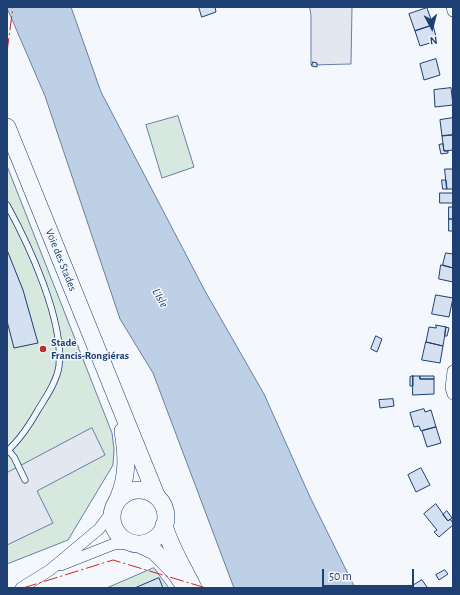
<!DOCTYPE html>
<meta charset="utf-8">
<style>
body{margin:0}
#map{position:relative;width:460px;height:595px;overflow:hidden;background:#f4f7fb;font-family:"Alegreya Sans",sans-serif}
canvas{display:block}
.frame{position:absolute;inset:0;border:8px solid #1d3f73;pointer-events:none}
.north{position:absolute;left:412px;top:8px;width:40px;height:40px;-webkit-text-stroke:3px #f4f7fb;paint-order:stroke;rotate:173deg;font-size:11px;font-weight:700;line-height:16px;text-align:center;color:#1d3f73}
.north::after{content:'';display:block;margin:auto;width:14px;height:18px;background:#1d3f73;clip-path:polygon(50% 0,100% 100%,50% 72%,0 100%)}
.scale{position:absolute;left:322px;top:569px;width:92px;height:18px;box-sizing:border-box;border:2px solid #1d3f73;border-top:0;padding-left:5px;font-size:12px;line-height:14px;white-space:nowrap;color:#1d3f73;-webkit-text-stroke:3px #f4f7fb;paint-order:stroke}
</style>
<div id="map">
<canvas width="460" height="595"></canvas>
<div class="frame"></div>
<div class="north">N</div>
<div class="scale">50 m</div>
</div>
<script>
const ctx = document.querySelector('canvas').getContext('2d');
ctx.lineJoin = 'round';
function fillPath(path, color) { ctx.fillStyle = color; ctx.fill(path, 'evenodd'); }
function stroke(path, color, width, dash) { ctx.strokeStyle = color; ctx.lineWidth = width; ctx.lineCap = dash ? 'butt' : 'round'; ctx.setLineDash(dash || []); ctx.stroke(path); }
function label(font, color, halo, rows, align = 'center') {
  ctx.font = font + ' "Alegreya Sans",sans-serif'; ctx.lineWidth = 3; ctx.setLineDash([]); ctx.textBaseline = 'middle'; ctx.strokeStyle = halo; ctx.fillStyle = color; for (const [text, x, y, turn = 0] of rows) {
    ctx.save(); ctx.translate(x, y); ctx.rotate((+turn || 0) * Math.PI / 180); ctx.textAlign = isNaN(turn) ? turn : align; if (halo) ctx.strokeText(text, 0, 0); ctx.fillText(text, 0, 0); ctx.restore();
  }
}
const green = new Path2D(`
 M178,116l16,51 -32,11 -16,-53z
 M7,166l105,267 2,16 -1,16 -45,75 -61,24z
 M154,568l15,20h-62z`);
const parking = new Path2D(`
 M310,7h42l-1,57 -40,1v-49z
 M92,428l13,27 -68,36 16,32 -46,22v-72z`);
const water = new Path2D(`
 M7,7h64l30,85 104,199 59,103 46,103 45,91h-121l-81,-215 -33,-54 -75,-223z`);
const building = new Path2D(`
 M199,7h16l1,5 -14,5z
 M427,8l6,17 -18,6 -6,-17z
 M433,25l4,16 -17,5 -5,-15z
 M436,59l4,16 -16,5 -4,-16z
 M313,62l4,1v4l-5,-1z
 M451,88l2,17 -18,2 -1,-17z
 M453,118v17l-11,1 -2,-16z
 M453,135v15l-9,1 -2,-15z
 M443,144l1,7h4v2l-7,1 -2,-9z
 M445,169h8v20h-6z
 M442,180h4l1,9h-4z
 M440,193h13v10h-13z
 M449,207h4v12h-4z
 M449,219h4v12h-4z
 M7,250l16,40 15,53 -24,5 -7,-27z
 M446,253l7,1v14l-10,-3z
 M441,265l12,3v14l-14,-3z
 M436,295l17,3 -4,19 -17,-3z
 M436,325l10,2 -3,19 -17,-4 3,-15 7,1z
 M446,327l3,1 -2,8h-2z
 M376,336l6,3 -5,13 -6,-3z
 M426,342l17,4 -3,17 -18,-3z
 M413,376v10h-3v-9z
 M413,376h7v3h14v15l-21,1z
 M420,376h14v3h-14z
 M393,399l1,7 -14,2 -1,-8z
 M424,409l1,3 6,-2 5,17 -15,4 -2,-5 -5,1 -4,-14z
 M436,427l5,16 -14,4 -5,-16z
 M421,468l9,17 -14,7 -8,-17z
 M436,504l12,17 2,-2 3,4v2l-14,12 -5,-5 3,-2 -13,-16z
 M447,511l5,7 -4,3 -5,-6z
 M445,570l3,4 -9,6 -3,-5z
 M159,578l4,10h-28z
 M422,580l5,7 -2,1h-16z`);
const service = new Path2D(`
 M7,205c22,40 57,115 52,161 -2,15 -13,31 -21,44 -8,14 -18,30 -31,41
 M8,450l6,7 11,23`);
const minor = new Path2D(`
 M452,7l1,4
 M453,371l-2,17 2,6
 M61,565l53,-21 18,-1
 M21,588l29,-18 49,-41 12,-16`);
const primary = new Path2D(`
 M7,127l149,368
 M112 517a27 27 0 1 1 54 0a27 27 0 1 1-54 0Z
 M118,499c10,-22 9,-44 5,-68
 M164,525c6,22 19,42 29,63
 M139,544l15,7 20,20 10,14`);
const power = new Path2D(`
 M7,52l6,-45
 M23,588l90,-28 93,28`);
const markers = [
 [43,349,4,"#c62828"]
];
const streetNames = [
 ["Voie des Stades",61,260,68]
];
const poiNames = [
 ["Stade",51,343],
 ["Francis-Rongiéras",51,356]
];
const waterNames = [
 ["L'Isle",160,298,61]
];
fillPath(green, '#d7e8df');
stroke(green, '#687fa3', 1);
fillPath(parking, '#e3e8f0');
stroke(parking, '#687fa3', 1);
fillPath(water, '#bed0e5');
stroke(water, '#687fa3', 1);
fillPath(building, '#d5e0f0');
stroke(building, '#1d3f73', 1);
stroke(service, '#1d3f73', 7);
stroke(minor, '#1d3f73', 12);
stroke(primary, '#1d3f73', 18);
stroke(service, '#f4f7fb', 5.5);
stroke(minor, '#f4f7fb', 11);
stroke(primary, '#f4f7fb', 17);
stroke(power, '#c62828', 1, [14, 3, 2, 3]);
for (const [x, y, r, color] of markers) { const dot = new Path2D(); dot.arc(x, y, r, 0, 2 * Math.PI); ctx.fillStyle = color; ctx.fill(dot); stroke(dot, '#f4f7fb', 1.5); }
label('11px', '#1d3f73', '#f4f7fb', streetNames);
label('bold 11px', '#1d3f73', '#f4f7fb', poiNames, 'left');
label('italic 12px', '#1d3f73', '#f4f7fb', waterNames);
</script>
